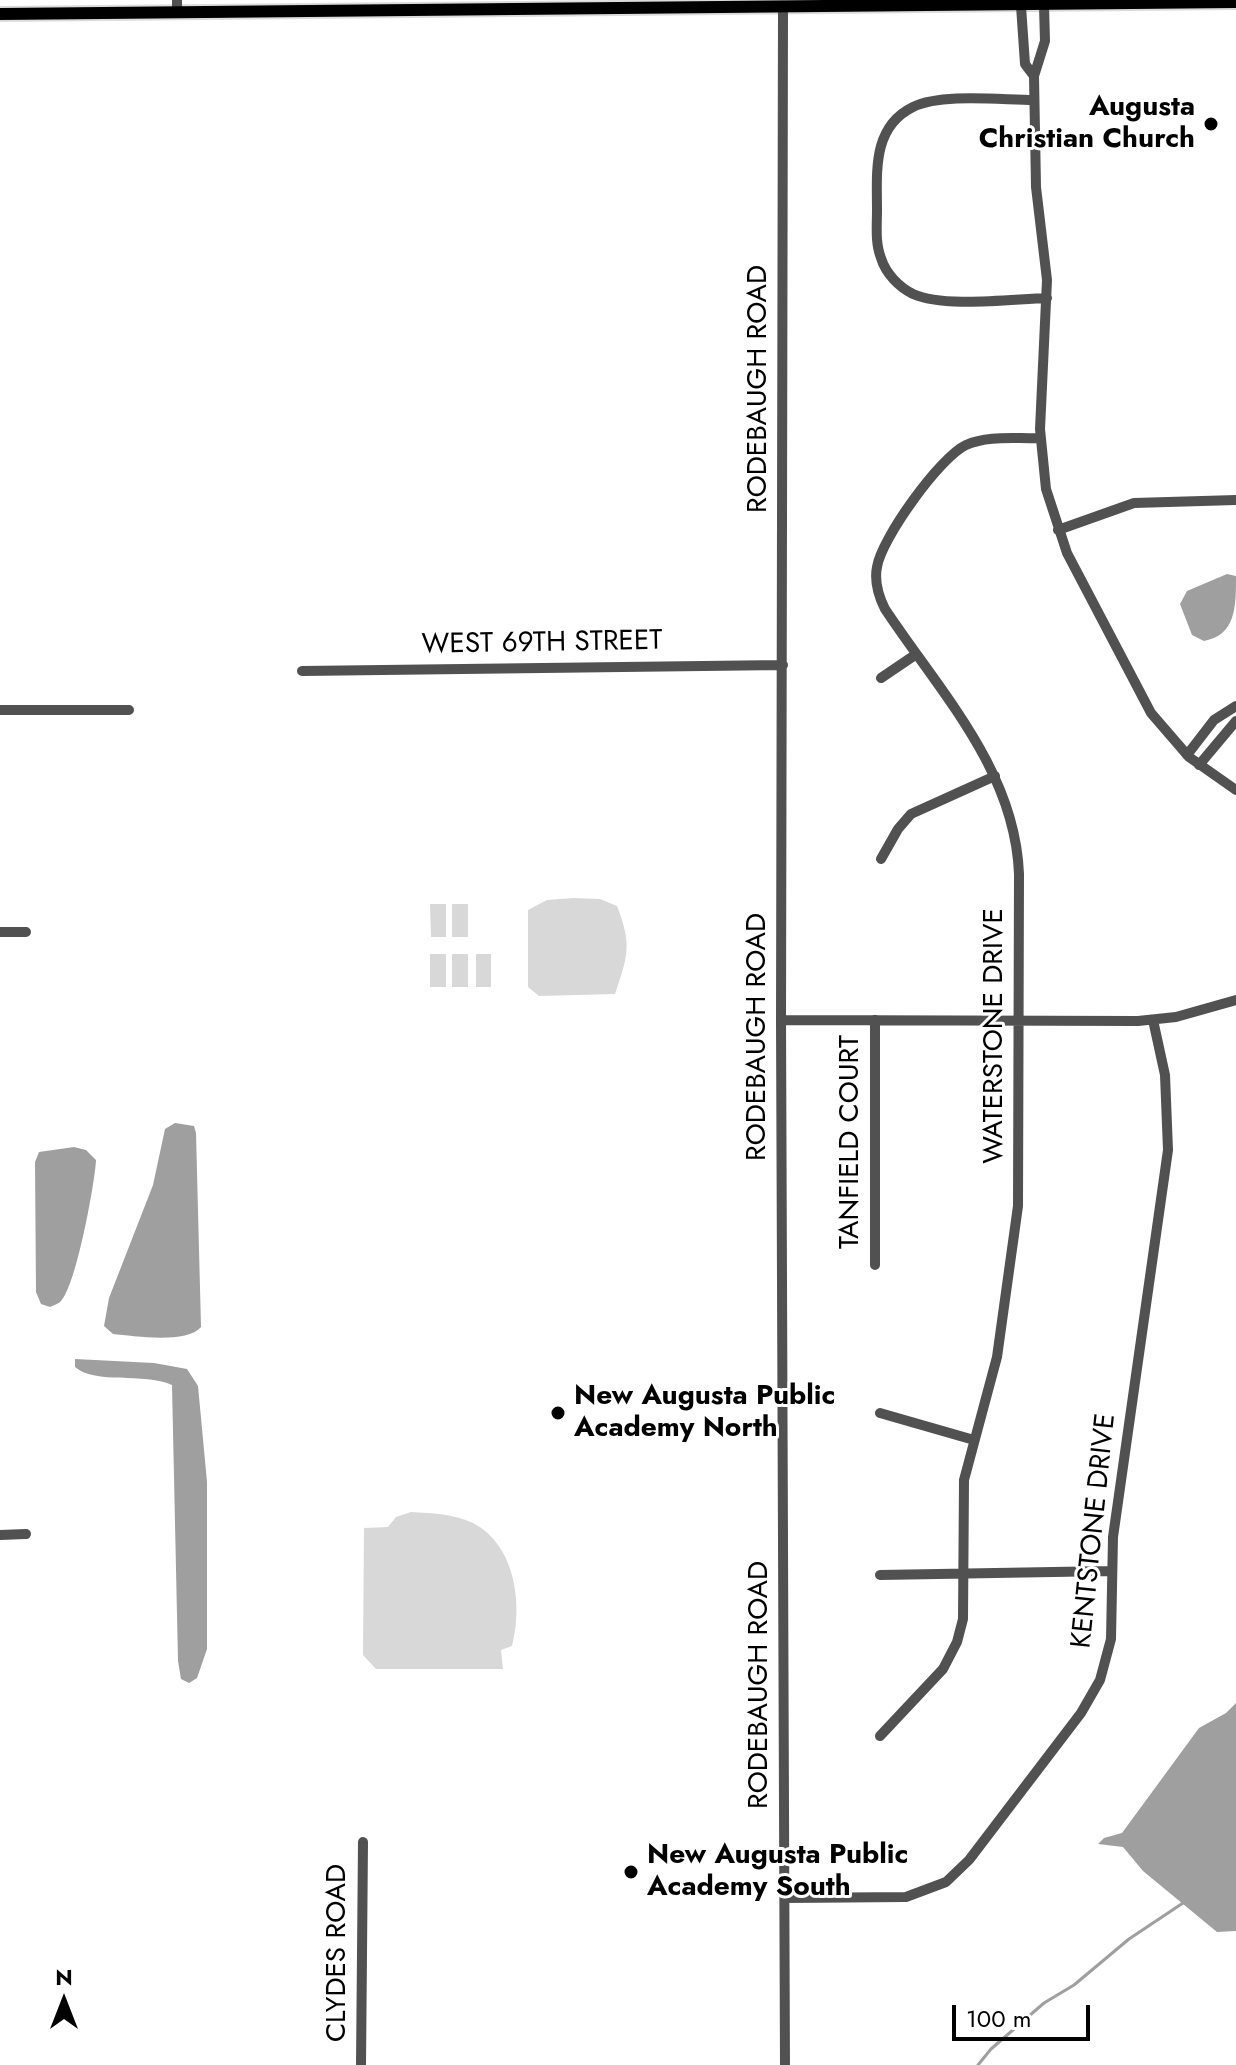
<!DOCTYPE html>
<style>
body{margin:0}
#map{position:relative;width:1236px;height:2065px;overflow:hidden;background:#fff;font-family:Jost,sans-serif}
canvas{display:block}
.north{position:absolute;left:24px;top:1961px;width:80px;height:80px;-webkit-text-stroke:6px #fff;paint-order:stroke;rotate:0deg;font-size:22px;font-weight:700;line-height:32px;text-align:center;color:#000}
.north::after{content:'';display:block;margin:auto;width:28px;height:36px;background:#000;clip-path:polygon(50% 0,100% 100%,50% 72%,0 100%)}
.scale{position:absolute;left:952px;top:2005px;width:138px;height:36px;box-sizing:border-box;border:4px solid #000;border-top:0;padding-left:10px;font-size:24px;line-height:28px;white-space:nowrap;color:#000;-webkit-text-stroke:6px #fff;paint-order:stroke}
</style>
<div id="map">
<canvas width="1236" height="2065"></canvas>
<div class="north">N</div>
<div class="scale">100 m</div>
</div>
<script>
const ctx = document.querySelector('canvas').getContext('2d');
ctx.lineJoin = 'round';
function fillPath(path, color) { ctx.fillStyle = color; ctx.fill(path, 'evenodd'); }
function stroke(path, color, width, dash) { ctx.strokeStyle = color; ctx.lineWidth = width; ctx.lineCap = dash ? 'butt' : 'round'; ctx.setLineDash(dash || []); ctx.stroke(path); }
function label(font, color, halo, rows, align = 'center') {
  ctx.font = font + ' Jost,sans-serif'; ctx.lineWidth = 6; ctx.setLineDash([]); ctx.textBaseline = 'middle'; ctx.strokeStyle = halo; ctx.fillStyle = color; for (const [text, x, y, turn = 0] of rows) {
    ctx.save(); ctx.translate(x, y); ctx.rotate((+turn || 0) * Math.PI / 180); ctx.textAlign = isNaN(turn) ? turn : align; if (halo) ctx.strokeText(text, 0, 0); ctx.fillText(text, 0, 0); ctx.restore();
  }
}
const green = new Path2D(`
 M573,898l27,1 17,7c15,38 11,50 -2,88l-76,2 -11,-9v-77l19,-10z
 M430,904h16v33h-15z
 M452,904h16v33h-16z
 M430,954h16v33h-16z
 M452,954h16v33h-16z
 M476,954h15v33h-15z
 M411,1512c21,1 43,2 62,11 43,22 50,83 39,123l-11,4 2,19h-127l-13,-14 1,-127 24,-1 8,-10z`);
const water = new Path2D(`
 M1227,574l9,2c0,31 0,59 -32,65l-12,-6 -12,-31 7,-13z
 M175,1123l19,3 2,7 5,194c-14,17 -67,9 -88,7l-9,-8 5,-28 44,-113 12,-56z
 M74,1147l12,3 10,10c-1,23 -20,126 -35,141 -1,2 -9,5 -11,6l-9,-3 -5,-12 -1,-130 4,-10z
 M75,1359l79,4 33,6 11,17 9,96v167l-10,29 -8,5 -8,-4 -3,-18 -6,-276c-29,-13 -76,0 -97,-18z
 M1236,1703v228l-19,1 -74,-61 -20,-24 -25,-3 6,-6 18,-5 77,-105 27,-15z`);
const stream = new Path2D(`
 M978,2065l13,-16 53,-46 30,-18 55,-46 54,-36`);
const minor = new Path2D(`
 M177,0v13
 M1021,6l4,58 9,12
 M1044,6l1,35 -11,35 2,111 11,93 -7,149 6,60 21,64 84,160 38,44 47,33
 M783,9l-2,1011 4,1045
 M1034,100c-33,0 -92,-7 -121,7 -41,20 -36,65 -36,103 0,16 -2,33 4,48 5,16 18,29 32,36 31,14 99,5 134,4
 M1058,530l76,-27 102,-3
 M302,671l481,-6
 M881,678l34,-23
 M0,710h129
 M1187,755l27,-35 22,-14
 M1199,765l37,-44
 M881,859l17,-30 13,-15 84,-38
 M0,932h26
 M781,1020l357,1 38,-4 60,-17
 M875,1265v-245
 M880,1413l94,27
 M0,1535l26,-1
 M880,1575l231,-4
 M880,1736l63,-67 14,-27 6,-23 1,-139 33,-123 21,-151 1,-332c-4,-104 -79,-182 -134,-265 -7,-14 -11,-27 -8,-42 4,-28 63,-110 89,-122 22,-10 50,-6 74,-7
 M785,1898l121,-1 40,-15 23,-22 112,-147 19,-33 11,-41 2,-102 55,-387 -3,-75 -12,-55
 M361,2065l2,-223`);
const major = new Path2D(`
 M0,14l1236,-12`);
const markers = [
 [1211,124,8,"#000"],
 [558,1413,8,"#000"],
 [631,1872,8,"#000"]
];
const poiNames = [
 ["Augusta",1195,108,"right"],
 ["Christian Church",1195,140,"right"],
 ["New Augusta Public",574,1397],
 ["Academy North",574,1429],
 ["New Augusta Public",647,1856],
 ["Academy South",647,1888]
];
const streetNames = [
 ["RODEBAUGH ROAD",759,389,-90],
 ["WEST 69TH STREET",542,644,-1],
 ["WATERSTONE DRIVE",995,1036,-90],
 ["RODEBAUGH ROAD",758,1037,-90],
 ["TANFIELD COURT",851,1142,-90],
 ["KENTSTONE DRIVE",1095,1531,-84],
 ["RODEBAUGH ROAD",760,1685,-90],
 ["CLYDES ROAD",338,1953,-90]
];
fillPath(green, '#d8d8d8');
fillPath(water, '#9f9f9f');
stroke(stream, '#9f9f9f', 3);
stroke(major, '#dbdbdb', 16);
stroke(minor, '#515151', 10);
stroke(major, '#000', 12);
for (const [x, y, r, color] of markers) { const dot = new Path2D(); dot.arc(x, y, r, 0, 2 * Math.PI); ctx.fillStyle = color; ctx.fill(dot); stroke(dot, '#fff', 3); }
label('bold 28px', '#000', '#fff', poiNames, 'left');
label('28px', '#000', '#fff', streetNames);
</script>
